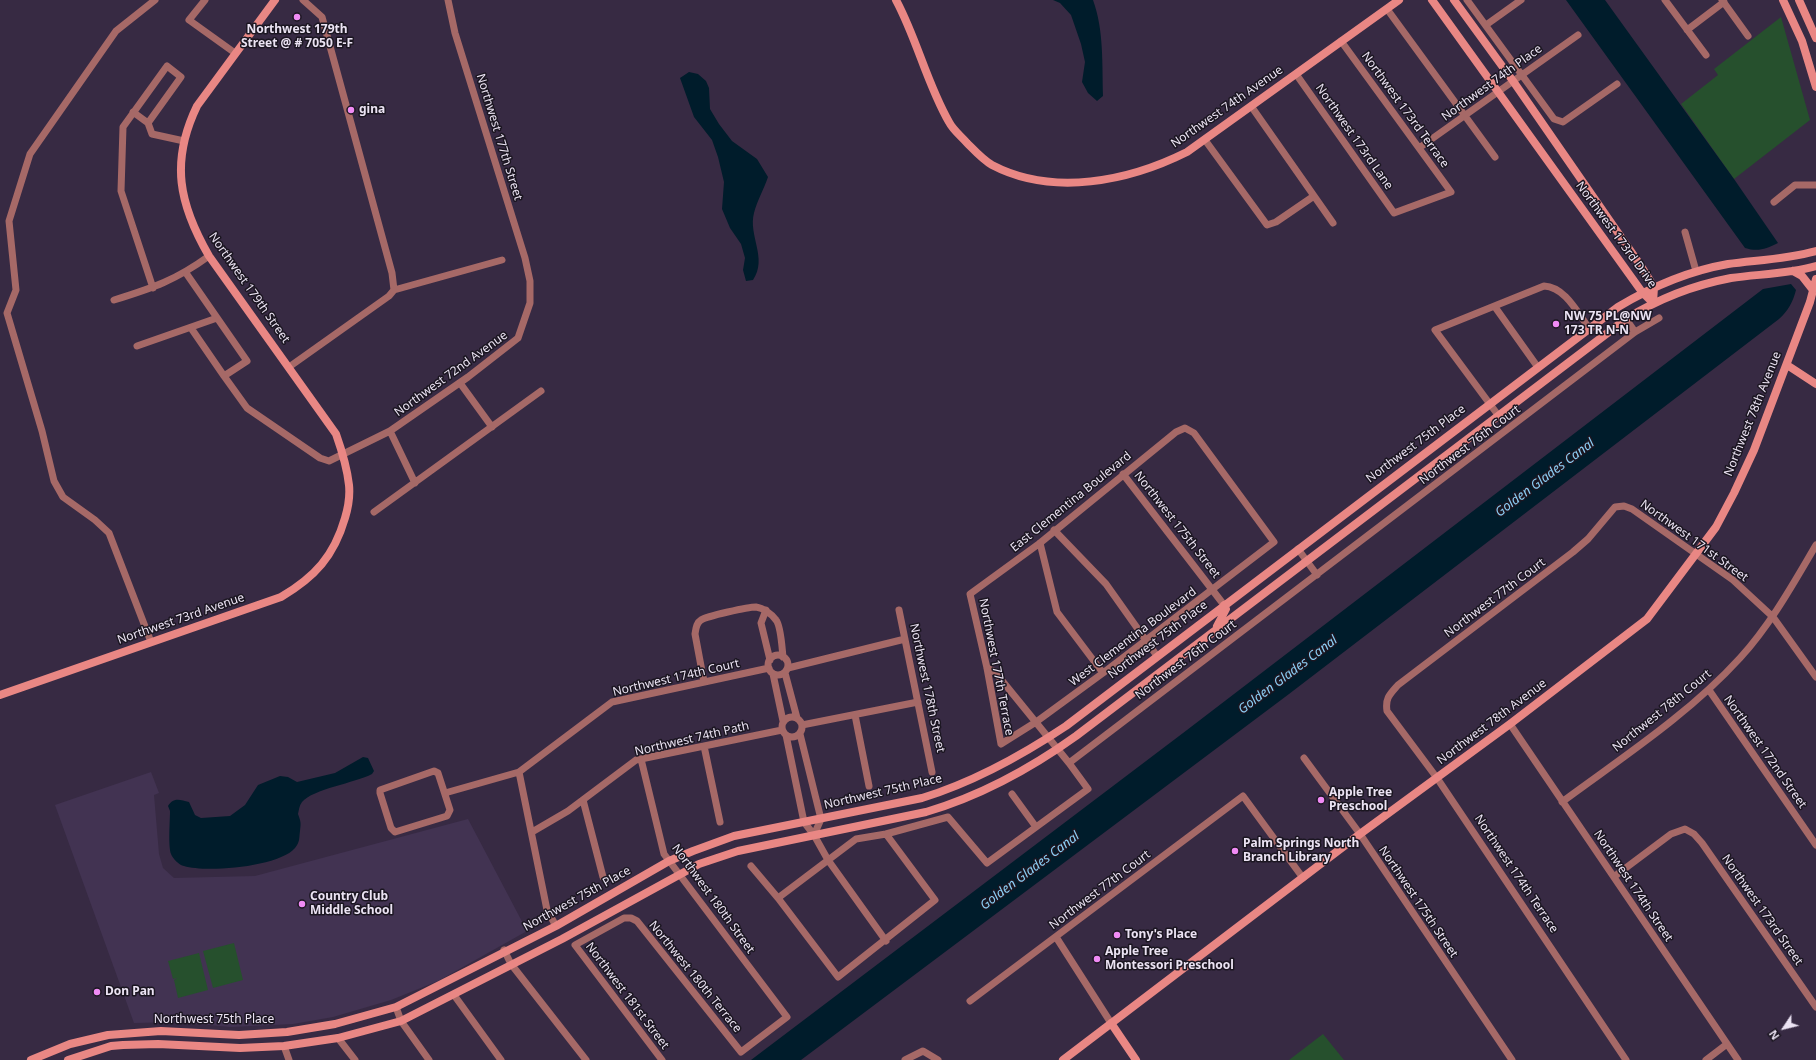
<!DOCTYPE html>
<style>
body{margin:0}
#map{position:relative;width:1816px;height:1060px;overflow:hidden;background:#372a43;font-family:"Noto Sans",sans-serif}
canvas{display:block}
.north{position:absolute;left:1764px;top:1008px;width:40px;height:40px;-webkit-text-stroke:3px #1b1621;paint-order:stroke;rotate:235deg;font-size:11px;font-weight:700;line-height:16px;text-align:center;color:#ebe3f3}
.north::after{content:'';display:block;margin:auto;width:14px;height:18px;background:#ebe3f3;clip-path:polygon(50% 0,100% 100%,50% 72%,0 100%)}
</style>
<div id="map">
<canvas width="1816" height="1060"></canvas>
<div class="north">N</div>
</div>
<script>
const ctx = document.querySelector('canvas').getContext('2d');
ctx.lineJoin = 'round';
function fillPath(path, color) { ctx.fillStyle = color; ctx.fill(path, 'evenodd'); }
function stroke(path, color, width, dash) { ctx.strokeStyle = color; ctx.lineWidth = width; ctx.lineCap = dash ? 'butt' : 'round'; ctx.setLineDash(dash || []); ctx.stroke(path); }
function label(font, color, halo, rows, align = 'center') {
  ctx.font = font + ' "Noto Sans",sans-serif'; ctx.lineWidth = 3; ctx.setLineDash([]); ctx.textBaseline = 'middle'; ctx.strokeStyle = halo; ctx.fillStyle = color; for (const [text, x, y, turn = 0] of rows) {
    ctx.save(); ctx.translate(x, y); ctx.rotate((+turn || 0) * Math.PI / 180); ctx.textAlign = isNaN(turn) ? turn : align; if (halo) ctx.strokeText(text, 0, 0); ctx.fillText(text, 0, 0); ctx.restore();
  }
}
const built = new Path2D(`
 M151,772l8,21 -5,2 5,59 4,14 11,10 81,-2 213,-57 59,112 -89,50 -47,19 -58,17 -40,7 -62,3 -56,-5 -41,1 -79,-218z`);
const green = new Path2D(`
 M1781,17l29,103 -76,59 -53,-75 37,-29 -4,-6z
 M234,943l9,37 -30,8 -10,-37z
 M199,953l9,37 -30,8 -4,-18 3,-2 -4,1 -5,-18z
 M1323,1034l21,26h-55z`);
const water = new Path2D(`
 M1053,0h40c11,30 9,64 10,96l-6,5 -9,-8 -6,-11 3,-20 -4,-18 -10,-29 -11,-12z
 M1566,0h39l129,179 44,64c-12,6 -20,9 -33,5z
 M689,72l9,2 8,7 3,7 1,21 9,15 13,17 25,18 11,18c-4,12 -11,24 -14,36 -6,23 14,45 -1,67l-7,1 -3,-11 2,-12 -4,-14 -11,-16 -8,-19 2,-27 -6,-25 -6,-17 -18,-23 -14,-39z
 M1791,284l5,6c-3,12 -8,21 -17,29l-490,375 -488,366h-50l436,-330 576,-441z
 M363,757l5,1 6,13 -2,3c-17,9 -59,15 -70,28 -3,4 -3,8 -4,12 3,8 3,9 2,17 -1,7 0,11 -5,17 -16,19 -89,25 -111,18 -5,-1 -11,-7 -13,-12 -3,-9 -1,-33 -1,-43l-2,-5c6,-9 12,-6 21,-4l6,13 6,3 29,-2 15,-11 13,-20 22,-9 8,1 9,5 38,-9z`);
const street = new Path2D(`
 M205,0l-16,20 46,33
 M1467,0l87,119 9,3 54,-38
 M1665,0l41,55
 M1722,0l26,36
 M1387,9l108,148
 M1486,25l35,-25
 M1687,30l37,-28
 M1296,74l98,139 57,-21 -110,-151
 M1251,106l82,117
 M133,112l15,11 4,11 32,7
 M148,123l33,-46 -14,-11 -44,61 -2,64 32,97
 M1205,140l62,85 9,-3 38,-26
 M1419,148l159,-113
 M1774,202l21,-17h21
 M1685,232l11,39
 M186,273l61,88 -23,15 23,32 73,50 9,3 61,-30 78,-54 50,-39 12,-35v-22l-5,-23 -70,-225 -7,-33
 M394,290l108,-30
 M114,300c39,-12 62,-20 95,-44
 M1495,307l42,59
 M1626,319l9,13
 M191,328l33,48
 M137,346l80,-28
 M289,367l100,-71 5,-6 -2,-17 -70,-256 -19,-17
 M460,383l32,44
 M1498,415l-63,-85 109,-44c21,1 33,26 45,42
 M1185,428l9,5 80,109 -171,131 -67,49 -35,22 -14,-76 -17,-74 70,-51 136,-111z
 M390,431l25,52
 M1123,474l101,131
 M374,512l167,-121
 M1054,530l52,54 51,72
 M1040,543l17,69 46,61
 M1298,549l19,26
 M766,610l-5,13 9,37
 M899,610l33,162
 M151,642l-42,-109 -14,-13 -32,-23 -9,-16 -12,-50 -35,-118 9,-23 -7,-69 21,-67 86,-123 39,-31
 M768 665a10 10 0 1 1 20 0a10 10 0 1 1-20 0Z
 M788,668l117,-29
 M785,673l12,45
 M773,674l10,47
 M704,682l-9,-48c1,-5 1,-11 6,-14 6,-4 47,-13 55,-13 7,1 16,7 20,13 5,6 6,28 7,37
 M1709,690l107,155
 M855,715l14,71
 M782 727a10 10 0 1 1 20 0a10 10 0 1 1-20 0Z
 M1510,724l228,336
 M802,725l116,-23
 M800,734l21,85 -7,16
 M786,735l18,87 10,13 14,25 58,81
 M704,746l16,76
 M1304,758l56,76 152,226
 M641,759l23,95 123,163 -46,35 -104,-131 -6,-3h-7l-49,27 87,115
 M1069,763l566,-431 24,-14
 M434,771l4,2 12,37 -3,6 -52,16 -4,-4 -11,-35v-3z
 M519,772l28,138 9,16
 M445,793l74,-21 93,-70 157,-34
 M1012,794l24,33
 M583,800l20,77
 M1562,802c61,-45 127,-88 178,-144 31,-34 53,-74 76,-113
 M532,832l36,-21 68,-51 146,-30
 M751,866l27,32 60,79 97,-77 -49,-66
 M1615,876l56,-42 14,-5 9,5 8,9 114,164
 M778,898l78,-59 30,-5 62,-17 39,46 101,-74 -19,-26 -74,-91 -8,-4
 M1056,937l55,86
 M504,950l7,14 75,96
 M454,995l47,65
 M970,1001l273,-205 60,82
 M396,1007l5,14 28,39
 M338,1038l17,22
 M284,1046l5,14
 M905,1060l18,-9 15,9
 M1626,1060l-189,-282 -50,-67c-2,-13 3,-17 11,-26l175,-133 15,-13 27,-32 9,-1 8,3 101,71 40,37 43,60
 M1706,1060l21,-16`);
const secondary = new Path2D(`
 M896,0c21,39 31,84 53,122 4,8 12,14 18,21 7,7 16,17 25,22 61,32 137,16 195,-13l212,-152
 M1432,0l210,292 11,11
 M1454,0l59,81 128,185 13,21 -1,16
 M1783,0l19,41 14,46
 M1799,0l17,38
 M1793,271l9,5 11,14
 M1787,365l29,19
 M1217,626l9,-17 -2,-4
 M0,695l281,-98c34,-20 53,-41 64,-79 3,-10 5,-23 4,-33 -2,-18 -7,-34 -13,-51l-127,-178c-30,-52 -39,-94 -12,-150l78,-106
 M1111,1023l25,37
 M31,1060l39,-16 38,-9 53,-4 78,4 48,-3 48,-8 61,-17 160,-81 113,-65 24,-10 41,-15 188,-38c52,-16 99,-42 144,-72l552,-419c35,-21 70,-36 110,-43 30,-4 59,-5 88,-13
 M68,1060l43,-14 12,-1 35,-1 82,4 44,-2 54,-8 63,-17 161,-82 137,-75 39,-13 188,-39c54,-16 104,-43 150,-76l550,-417c32,-20 68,-34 105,-41 28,-4 57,-4 85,-12
 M1063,1060l297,-226 150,-110 137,-105 69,-92 18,-34 20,-43 56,-148 6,-23`);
const markers = [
 [297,17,4,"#f08bf5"],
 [351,110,4,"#f08bf5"],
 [1556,324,4,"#f08bf5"],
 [1321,800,4,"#f08bf5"],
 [1235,851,4,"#f08bf5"],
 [302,904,4,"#f08bf5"],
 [1117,935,4,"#f08bf5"],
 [1097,959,4,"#f08bf5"],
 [97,992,4,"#f08bf5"]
];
const poiNames = [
 ["Northwest 179th",297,30,"center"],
 ["Street @ # 7050 E-F",297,44,"center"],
 ["gina",359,110],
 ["NW 75 PL@NW",1564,317],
 ["173 TR N-N",1564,331],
 ["Apple Tree",1329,793],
 ["Preschool",1329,807],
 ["Palm Springs North",1243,844],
 ["Branch Library",1243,858],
 ["Country Club",310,897],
 ["Middle School",310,911],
 ["Tony's Place",1125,935],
 ["Apple Tree",1105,952],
 ["Montessori Preschool",1105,966],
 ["Don Pan",105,992]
];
const streetNames = [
 ["Northwest 74th Place",1492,83,-36],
 ["Northwest 74th Avenue",1227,107,-35],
 ["Northwest 173rd Terrace",1405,110,54],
 ["Northwest 177th Street",499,137,73],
 ["Northwest 173rd Lane",1354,137,55],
 ["Northwest 173rd Drive",1616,235,54],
 ["Northwest 179th Street",249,288,55],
 ["Northwest 72nd Avenue",451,374,-36],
 ["Northwest 78th Avenue",1753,414,-68],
 ["Northwest 75th Place",1416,444,-37],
 ["Northwest 76th Court",1470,445,-37],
 ["East Clementina Boulevard",1071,502,-39],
 ["Northwest 175th Street",1177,525,52],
 ["Northwest 171st Street",1694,541,36],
 ["Northwest 77th Court",1495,598,-37],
 ["Northwest 73rd Avenue",181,619,-19],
 ["West Clementina Boulevard",1133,637,-37],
 ["Northwest 75th Place",1158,640,-37],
 ["Northwest 76th Court",1186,660,-37],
 ["Northwest 177th Terrace",996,667,79],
 ["Northwest 174th Court",676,678,-13],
 ["Northwest 178th Street",927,688,78],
 ["Northwest 78th Court",1662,711,-39],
 ["Northwest 78th Avenue",1492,722,-37],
 ["Northwest 74th Path",692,739,-13],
 ["Northwest 172nd Street",1765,752,55],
 ["Northwest 75th Place",883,792,-13],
 ["Northwest 174th Terrace",1516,874,56],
 ["Northwest 174th Street",1633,886,56],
 ["Northwest 77th Court",1100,890,-37],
 ["Northwest 75th Place",577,899,-29],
 ["Northwest 180th Street",713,899,54],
 ["Northwest 175th Street",1418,902,56],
 ["Northwest 173rd Street",1762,910,55],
 ["Northwest 180th Terrace",695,977,51],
 ["Northwest 181st Street",627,996,53],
 ["Northwest 75th Place",214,1020]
];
const waterNames = [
 ["Golden Glades Canal",1545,478,-37],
 ["Golden Glades Canal",1288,675,-37],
 ["Golden Glades Canal",1030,871,-37]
];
fillPath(built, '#423352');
fillPath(green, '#26502d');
fillPath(water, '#001c2b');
stroke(street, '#a66967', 7);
stroke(secondary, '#e98784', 8);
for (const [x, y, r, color] of markers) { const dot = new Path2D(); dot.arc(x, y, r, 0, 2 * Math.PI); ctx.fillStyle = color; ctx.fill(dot); stroke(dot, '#1b1621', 1.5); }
label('bold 12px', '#ebe3f3', '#1b1621', poiNames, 'left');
label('12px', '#ebe3f3', '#1b1621', streetNames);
label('italic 13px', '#8ccff6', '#1b1621', waterNames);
</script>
